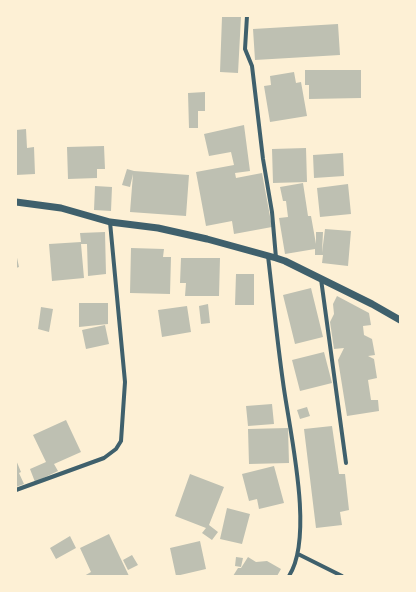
<!DOCTYPE html>
<style>
body{margin:0}
#map{position:relative;width:416px;height:592px;overflow:hidden;background:#fdf0d5;font-family:"Archivo Narrow",sans-serif}
canvas{display:block}
.frame{position:absolute;inset:0;border:17px solid #fdf0d5;pointer-events:none}
</style>
<div id="map">
<canvas width="416" height="592"></canvas>
<div class="frame"></div>
</div>
<script>
const ctx = document.querySelector('canvas').getContext('2d');
ctx.lineJoin = 'round';
function fillPath(path, color) { ctx.fillStyle = color; ctx.fill(path, 'evenodd'); }
function stroke(path, color, width, dash) { ctx.strokeStyle = color; ctx.lineWidth = width; ctx.lineCap = dash ? 'butt' : 'round'; ctx.setLineDash(dash || []); ctx.stroke(path); }
const building = new Path2D(`
 M222,17h19l-3,56 -18,-1z
 M338,24l2,31 -85,5 -2,-31z
 M305,70h56v28l-52,1v-14h-4z
 M294,72l2,11 5,-1 6,34 -37,6 -6,-36 7,-1 -1,-9z
 M205,92v19h-7v17h-9l-1,-35z
 M244,125l6,46 -15,2 1,5 26,-5 10,54 -38,7 -2,-13 -26,5 -10,-54 38,-7 -3,-13 -22,4 -5,-22z
 M26,129l1,19 7,-1 1,27 -19,1v-45z
 M104,146l1,23h-8v9l-29,1 -1,-32z
 M306,148l1,34 -34,1 -1,-34z
 M343,153l1,23 -30,2 -1,-23z
 M127,169l7,2 55,4 -3,41 -56,-4 3,-38 -3,13 -8,-2z
 M303,183l5,33h3l5,28v-12h7l-1,21 3,-24 26,2 -3,35 -26,-3 1,-8h-8v-6l-30,5 -6,-36 9,-1 -2,-16h-3l-3,-14z
 M348,184l3,30 -31,3 -3,-29z
 M95,186l17,1 -1,24 -17,-1z
 M105,232l1,42 -18,2 -1,-32h-6l3,34 -32,3 -3,-37 32,-2 -1,-9z
 M131,248l33,1 -1,8h8l-1,37 -40,-1z
 M16,253l3,14 -3,1z
 M181,258h39l-1,38h-34l1,-13h-6z
 M236,274h18v31h-19z
 M311,288l12,49 -28,7 -12,-49z
 M337,296l32,17 2,12 -8,1 1,9 8,4 3,16 -7,1 6,3 3,19 -9,2 3,20h7l1,11 -32,5 -9,-56 6,-12 -10,1 -4,-27 4,-8 -1,-10z
 M79,303h29v21l-29,3z
 M208,304l2,19 -9,1 -2,-18z
 M187,306l4,26 -29,5 -4,-27z
 M41,307l12,2 -4,23 -11,-3z
 M105,325l4,19 -23,5 -4,-19z
 M324,352l8,31 -32,8 -8,-31z
 M272,404l2,20 -26,2 -2,-20z
 M307,407l3,9 -10,3 -3,-9z
 M66,420l15,32 -27,12 4,7 -23,11 -5,-13 16,-7 -13,-27z
 M332,426l7,48h6l4,36 -9,2 2,13 -26,3 -12,-99z
 M288,428l1,35 -40,1 -1,-35z
 M16,460l5,12 -2,1 5,11 -8,3z
 M274,466l10,37 -25,6 -2,-10 -8,2 -7,-27z
 M190,474l34,13 -15,38 9,7 -6,8 -10,-7 4,-5 -31,-12z
 M227,508l23,6 -8,30 -22,-5z
 M109,534l20,42h-45l7,-4 -11,-24z
 M70,536l6,12 -20,11 -6,-11z
 M200,541l6,28 -30,7 -6,-28z
 M132,555l6,10 -10,5 -5,-10z
 M236,557l7,1 -2,9 -6,-1z
 M248,557l8,5 11,-1 14,8 -4,7h-44l5,-8h3z`);
const minor = new Path2D(`
 M247,16l-2,33 7,17 11,93 9,53 4,46
 M268,256c5,42 9,84 15,126 6,47 32,154 6,194
 M321,279l25,184
 M16,490l88,-32 12,-9 5,-8 4,-59 -15,-160
 M298,554l44,22`);
const tertiary = new Path2D(`
 M16,202l45,6 49,14 48,6 49,11 69,19 9,3 87,43 28,16`);
fillPath(building, '#bec0b2');
stroke(minor, '#3f606c', 4);
stroke(tertiary, '#3f606c', 7);
</script>
